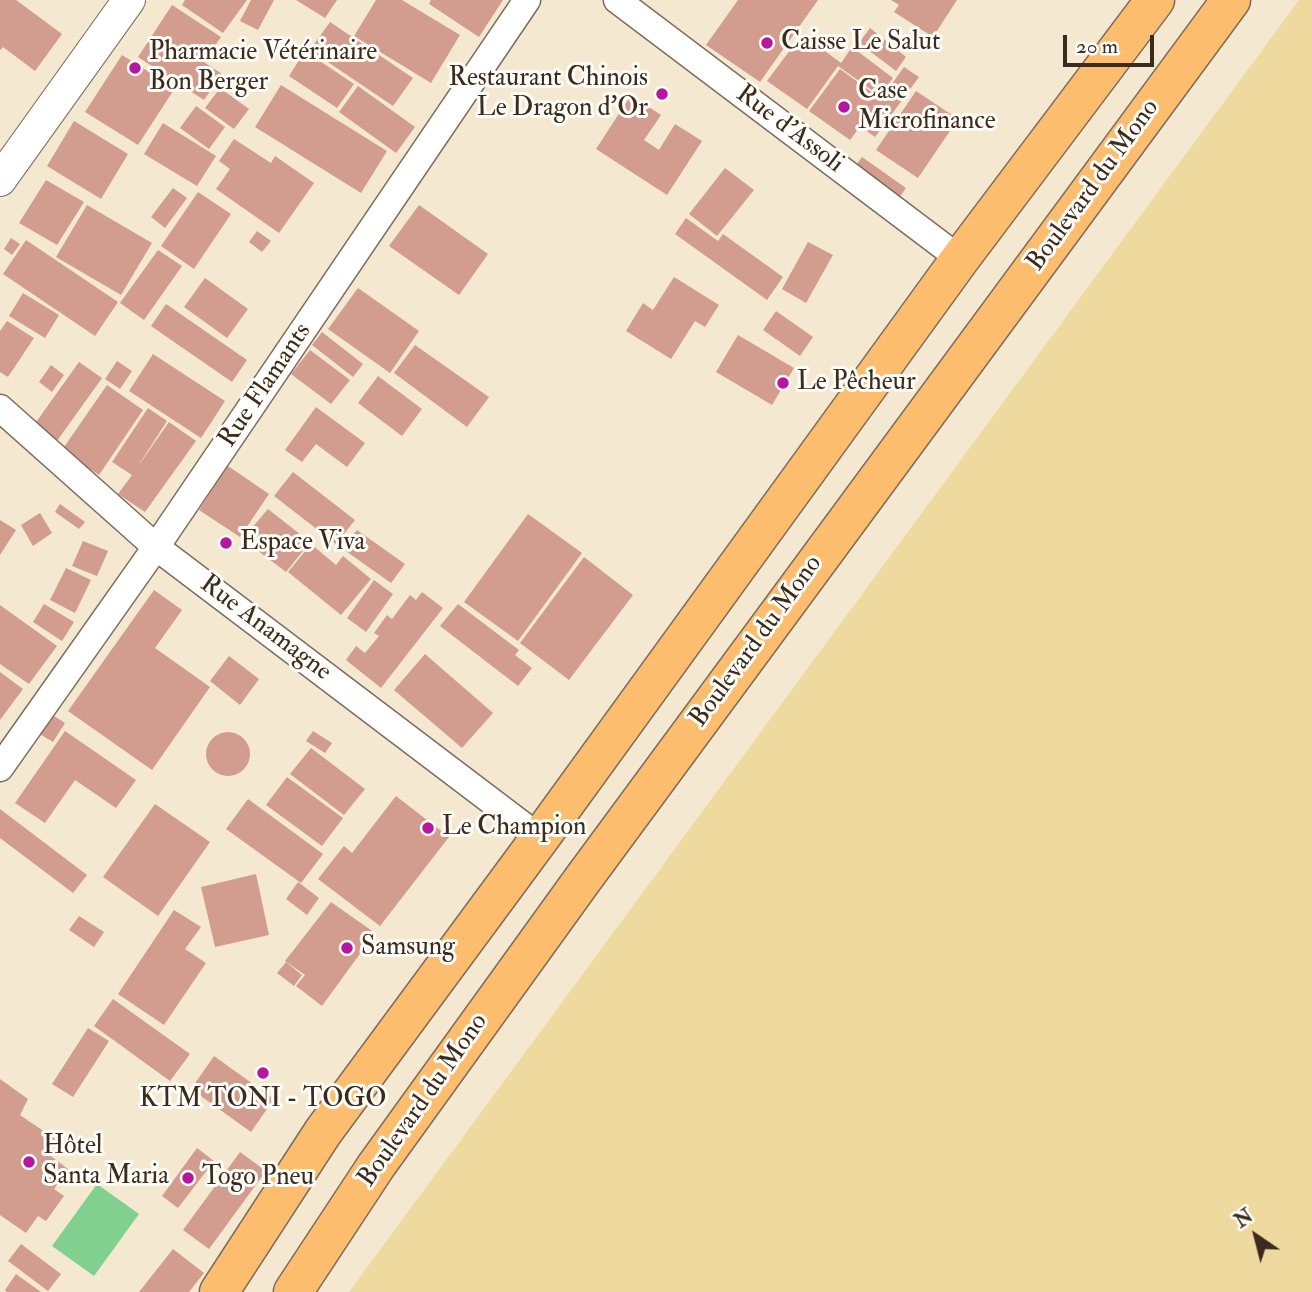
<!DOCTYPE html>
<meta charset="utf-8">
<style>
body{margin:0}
#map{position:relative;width:1312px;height:1292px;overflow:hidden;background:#f4e8d1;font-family:"IM FELL Double Pica",serif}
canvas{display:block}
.north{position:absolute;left:1221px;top:1201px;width:70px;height:70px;-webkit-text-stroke:5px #fdfcf7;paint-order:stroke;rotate:325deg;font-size:19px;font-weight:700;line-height:28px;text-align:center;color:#3b2a1e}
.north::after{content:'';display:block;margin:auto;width:24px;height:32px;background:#3b2a1e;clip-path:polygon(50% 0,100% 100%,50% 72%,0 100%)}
.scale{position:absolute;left:1063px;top:35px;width:91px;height:32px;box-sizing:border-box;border:4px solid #3b2a1e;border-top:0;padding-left:9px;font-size:21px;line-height:24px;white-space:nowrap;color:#3b2a1e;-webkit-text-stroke:5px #fdfcf7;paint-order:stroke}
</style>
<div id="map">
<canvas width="1312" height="1292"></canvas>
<div class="north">N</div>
<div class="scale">20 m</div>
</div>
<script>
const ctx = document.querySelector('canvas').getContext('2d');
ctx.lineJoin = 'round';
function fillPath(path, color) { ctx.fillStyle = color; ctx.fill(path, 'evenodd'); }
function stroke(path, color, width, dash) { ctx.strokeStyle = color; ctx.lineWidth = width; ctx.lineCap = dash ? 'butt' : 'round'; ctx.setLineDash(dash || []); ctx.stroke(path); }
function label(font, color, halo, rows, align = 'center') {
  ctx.font = font + ' "IM FELL Double Pica",serif'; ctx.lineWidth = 6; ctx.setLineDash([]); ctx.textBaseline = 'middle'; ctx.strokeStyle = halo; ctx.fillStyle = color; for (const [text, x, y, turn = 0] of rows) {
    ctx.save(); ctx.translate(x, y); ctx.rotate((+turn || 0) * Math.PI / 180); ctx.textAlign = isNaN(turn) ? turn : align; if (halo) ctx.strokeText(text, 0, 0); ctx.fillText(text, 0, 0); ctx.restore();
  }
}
const green = new Path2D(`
 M97,1184l42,30 -45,62 -42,-30z`);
const sand = new Path2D(`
 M1299,0h13v1292h-963z`);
const building = new Path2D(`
 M0,0h16l46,34 -27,37 -32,-24 -3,3z
 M185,0h62l-24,33 -41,-28z
 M251,0h23l-16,30 -18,-9z
 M296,0h41l-12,18z
 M376,0h26l58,35 -29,48 -77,-47z
 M431,0h72l-24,37 -50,-33z
 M738,0h80l-58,82 -54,-37z
 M891,0h66l-24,37 -39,-25 5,-7z
 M172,5l49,32 -17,25 18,12 -18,26 -66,-43z
 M330,22l83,56 -20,28 -83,-56z
 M870,28l36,29 -10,14 -37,-28z
 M802,34l39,29 11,-16 41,31 -13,18 -42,-30 -31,43 -40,-28z
 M305,51l49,33 -17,24 -48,-32z
 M122,55l53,33 -37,57 -53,-33z
 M904,67l15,10 -44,60 -14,-10 4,-7 -15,20 -41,-29 31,-42 41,30z
 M281,85l106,66 -26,42 -106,-66z
 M358,86l57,41 -19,26 -57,-41z
 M220,88l29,21 -15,20 -29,-21z
 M916,91l42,28 -40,59 -42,-28z
 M631,95l30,20 -17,25 15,10 16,-26 27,17 -35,54 -71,-46z
 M196,106l29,21 -16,22 -29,-21z
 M74,121l54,33 -27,45 -54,-33z
 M163,123l53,33 -19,30 -53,-32z
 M234,139l37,24 4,-7 39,27 -35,50 -63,-44 14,-20 -11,-8z
 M862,157l44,31 -12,17 -51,-37 7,-9 7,5z
 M725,168l29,22 -37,46 -28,-22z
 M46,180l38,22 -27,43 -38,-22z
 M173,188l14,10 -22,30 -14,-11z
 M198,192l33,22 -37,55 -33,-23z
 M87,205l65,38 -31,52 -65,-38z
 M419,205l69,49 -29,41 -70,-49z
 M686,218l32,23 5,-7 60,43 -16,23 -92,-66z
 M257,231l14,10 -9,11 -13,-10z
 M11,238l9,6 -8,11 -8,-6z
 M26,240l92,62 -23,34 -92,-62z
 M808,242l25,13 -27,48 -24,-14z
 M158,250l24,16 -38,54 -24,-17z
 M674,277l45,28 -14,22 -10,-6 -24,38 -45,-28 17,-28 10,7z
 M205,278l43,31 -21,29 -43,-31z
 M358,288l61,43 -29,42 -62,-44z
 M23,293l36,22 -14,23 -36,-22z
 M166,304l81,56 -15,22 -81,-56z
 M776,311l37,26 -13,19 -37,-26z
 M7,321l27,17 -26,39 -8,-5v-41z
 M322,332l41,32 -10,13 -41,-32z
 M738,335l56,33 -22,37 -56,-33z
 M415,345l74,52 -22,30 -73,-54z
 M310,350l40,30 -19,24 -40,-30z
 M153,354l72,47 -24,37 -72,-47z
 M117,361l15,10 -12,18 -15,-10z
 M79,362l23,16 -45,63 -23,-16z
 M51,365l13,10 -12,17 -13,-10z
 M378,376l44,33 -20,27 -44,-33z
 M107,385l36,25 -44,65 -37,-25z
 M316,407l49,36 -18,24 -31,-23 -14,18 -17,-12z
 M148,408l19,13 -31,48 33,-47 27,19 -51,71 -27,-18 14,-19 -20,-13z
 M228,466l41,28 -29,43 -41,-27z
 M293,472l62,48 -19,24 -62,-48z
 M60,504l25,18 -6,7 -24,-17z
 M268,509l42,33 -24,30 -29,-22 7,-9 -14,-11z
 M40,513l12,20 -19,13 -12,-21z
 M528,514l54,39 -64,88 -54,-39z
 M0,520l16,10 -16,25z
 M357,530l48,34 -14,19 -48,-34z
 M83,541l25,10 -11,25 -25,-10z
 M311,544l25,21 7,-9 28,23 -30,36 -53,-43z
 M584,557l49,38 -64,85 -49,-37z
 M66,568l25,12 -16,33 -25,-13z
 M374,580l19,14 -27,38 -19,-14z
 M154,590l28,20 -27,38 55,39 -58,83 -84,-59z
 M422,592l21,16 -62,80 -35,-28 10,-14 9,7 14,-17 -5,-3 13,-18 5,4 18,-24 6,5z
 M44,604l30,18 -12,19 -29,-19z
 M458,604l61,46 -4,5 17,13 -14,18 -78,-60z
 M0,605l57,41 -28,38 -29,-20z
 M425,654l68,59 -31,35 -68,-58z
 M229,656l30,23 -19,26 -30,-24z
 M0,672l23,17 -23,31z
 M51,714l14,9 -12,19 -15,-9z
 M65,731l71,49 -20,28 -41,-28 -30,43 -30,-20z
 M313,731l19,12 -7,10 -19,-12z
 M206 754a22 22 0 1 1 44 0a22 22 0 1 1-44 0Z
 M311,748l54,41 -21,26 -54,-41z
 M287,777l56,41 -21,28 -56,-41z
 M396,796l53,41 -69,89 -62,-47 26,-33 8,7z
 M248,799l75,55 -22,29 -75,-54z
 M155,804l55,38 -52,74 -55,-39z
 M0,809l87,66 -14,18 -73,-55z
 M256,874l13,61 -54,12 -14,-60z
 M298,882l21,16 -12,17 -21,-16z
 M331,902l44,31 -53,73 -26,-20 9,-11 -20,-14z
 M174,910l27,17 -16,22 21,14 -42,62 -46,-31z
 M79,916l25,16 -10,15 -25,-17z
 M286,962l16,13 -8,11 -17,-13z
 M113,999l77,55 -20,27 -76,-55z
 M88,1028l21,13 -36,56 -21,-13z
 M214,1056l60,43 -23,33 -60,-43z
 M0,1079l28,20 -8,16 38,26 -10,13 20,15 -14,20 10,7 -18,25 -8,-5 -12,17 -26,-18z
 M197,1148l17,13 -36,47 -16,-12z
 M240,1152l26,19 -57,78 -26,-19z
 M21,1244l40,30 -13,17 -40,-30z
 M173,1249l31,24 -15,19h-50z
 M16,1274l25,18h-34l-2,-2z`);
const minor = new Path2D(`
 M617,0l343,259
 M0,408l156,139 384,291
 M0,768l156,-221 371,-547`);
const tertiary = new Path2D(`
 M0,180l129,-180`);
const trunk = new Path2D(`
 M219,1292l104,-160 217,-294 420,-579 195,-259
 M293,1292l83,-126 207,-287 648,-879`);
const markers = [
 [767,43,7,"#b5179e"],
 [135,68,7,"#b5179e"],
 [662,94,7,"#b5179e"],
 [844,107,7,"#b5179e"],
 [783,383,7,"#b5179e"],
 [226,543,7,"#b5179e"],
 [428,828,7,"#b5179e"],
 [347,948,7,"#b5179e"],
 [263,1073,7,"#b5179e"],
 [29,1162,7,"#b5179e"],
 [188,1178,7,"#b5179e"]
];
const poiNames = [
 ["Caisse Le Salut",781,43],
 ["Pharmacie Vétérinaire",149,53],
 ["Bon Berger",149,83],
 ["Restaurant Chinois",648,79,"right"],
 ["Le Dragon d'Or",648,109,"right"],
 ["Case",858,92],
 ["Microfinance",858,122],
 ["Le Pêcheur",797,383],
 ["Espace Viva",240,543],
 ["Le Champion",442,828],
 ["Samsung",361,948],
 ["KTM TONI - TOGO",263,1100,"center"],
 ["Hôtel",43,1147],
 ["Santa Maria",43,1177],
 ["Togo Pneu",202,1178]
];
const streetNames = [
 ["Rue d'Assoli",789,130,37],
 ["Boulevard du Mono",1094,186,-54],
 ["Rue Flamants",266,386,-56],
 ["Rue Anamagne",265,629,37],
 ["Boulevard du Mono",757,642,-54],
 ["Boulevard du Mono",424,1101,-55]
];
fillPath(green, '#82d08f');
fillPath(sand, '#eeda9e');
fillPath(building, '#d29c8e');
stroke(minor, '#7c6c5d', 29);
stroke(tertiary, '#7c6c5d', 34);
stroke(trunk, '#7c6c5d', 41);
stroke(minor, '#fff', 26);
stroke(tertiary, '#fff', 32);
stroke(trunk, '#fcbd6f', 38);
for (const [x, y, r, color] of markers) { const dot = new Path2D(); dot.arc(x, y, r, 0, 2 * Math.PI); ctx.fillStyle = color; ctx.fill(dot); stroke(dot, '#fdfcf7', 2.5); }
label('26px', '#3b2a1e', '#fdfcf7', poiNames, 'left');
label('26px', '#3b2a1e', '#fdfcf7', streetNames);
</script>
